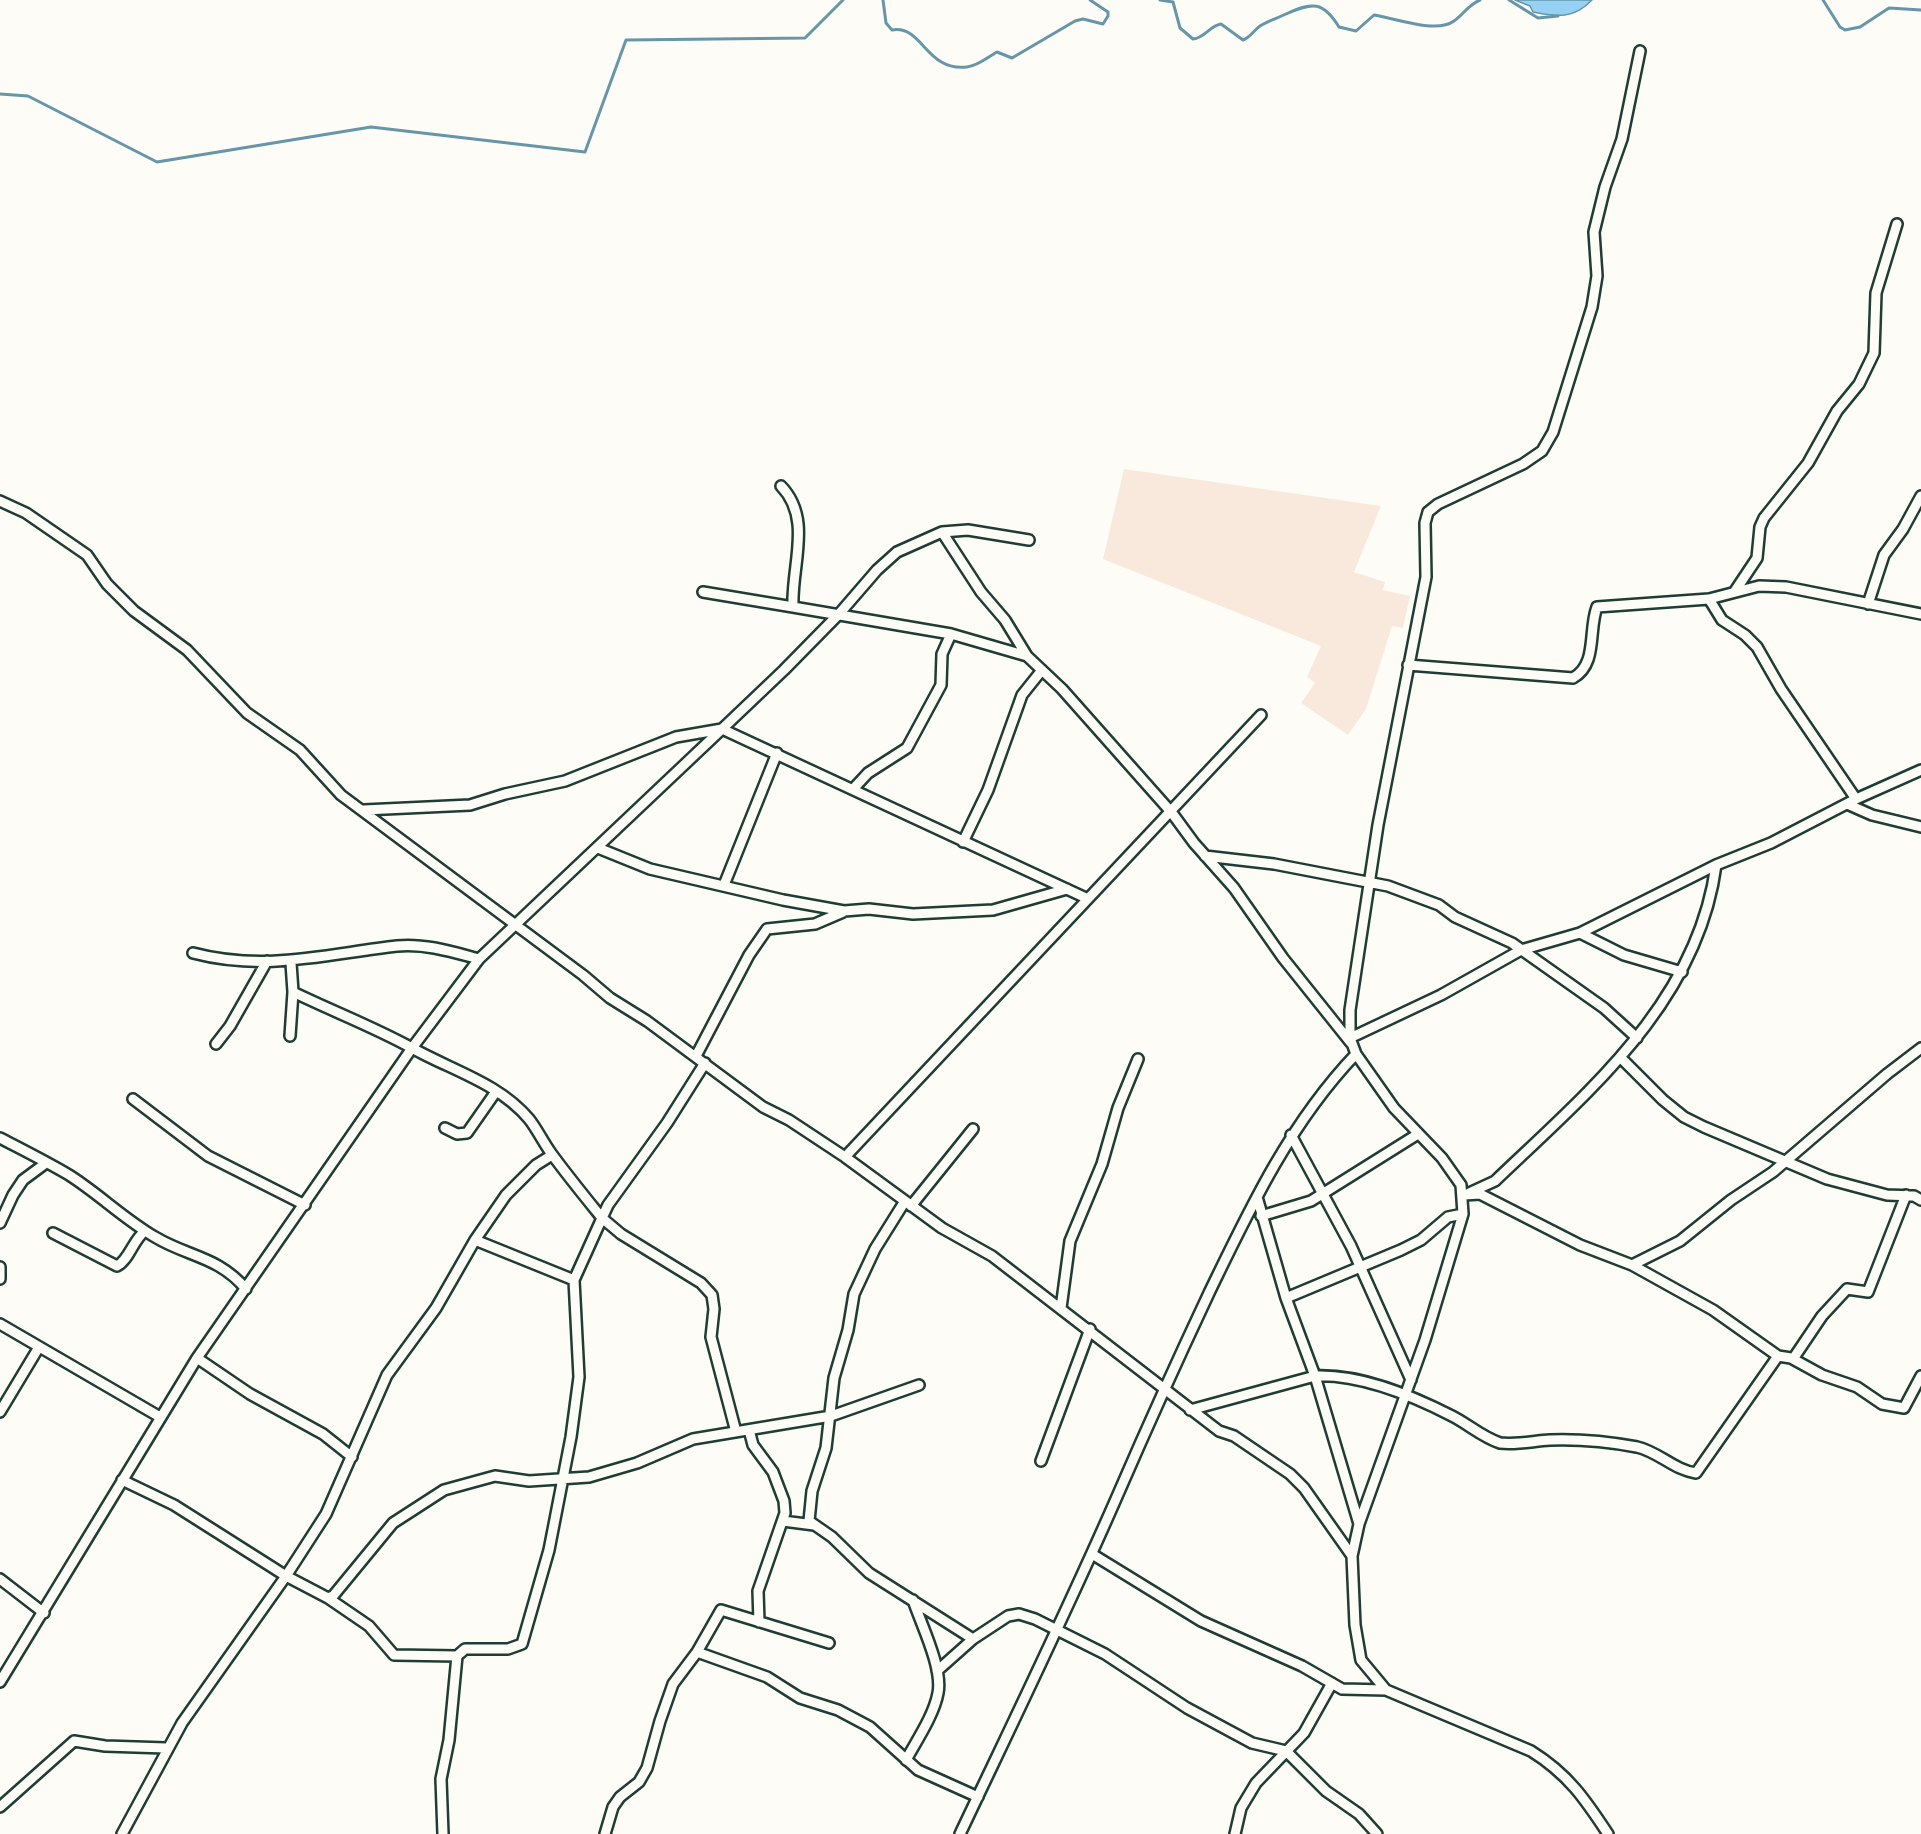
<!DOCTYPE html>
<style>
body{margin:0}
canvas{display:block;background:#fdfcf7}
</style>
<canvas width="1921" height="1834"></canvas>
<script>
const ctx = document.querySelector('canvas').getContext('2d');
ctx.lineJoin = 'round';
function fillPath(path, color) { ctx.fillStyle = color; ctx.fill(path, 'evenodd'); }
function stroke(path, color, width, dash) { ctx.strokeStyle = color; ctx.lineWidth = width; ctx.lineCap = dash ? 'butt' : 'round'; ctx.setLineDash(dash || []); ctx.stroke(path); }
const built = new Path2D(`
 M1124,469l257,37 -27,66 31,10 -2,8 27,6 -7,32 -11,-2 -26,83 -18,26 -47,-32 14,-20 -8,-6 14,-31 -218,-87z`);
const water = new Path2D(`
 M1515,0h77c-18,19 -35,17 -59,12l-3,-6z`);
const stream = new Path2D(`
 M883,0l3,23 6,7c30,-6 34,42 75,37 11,-1 21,-10 30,-15l15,6 63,-37 8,-2 20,5 5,-8v-4l-18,-12
 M1160,0l13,2 7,26 13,11c12,-1 16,-13 28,-15l22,16c8,-3 10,-9 17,-14 7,-5 18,-8 26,-12 27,-12 37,-13 53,13l17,4 18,-16c21,3 62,19 80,6 10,-7 14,-16 26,-21
 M1509,0l29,18 20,-2
 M1823,0l17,27 5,3 15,-3 29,-19 32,2
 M0,94l28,2 129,66 214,-35 214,25 41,-112 179,-2 38,-38`);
const minor = new Path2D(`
 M781,486c32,33 10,80 12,121l158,27 76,22
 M0,501l26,12 61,42 20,29 27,27 53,39 60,63 53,37 41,45 242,180 27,23 37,23 116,86 26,13 56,37 97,71 50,28 227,175 15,5 56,38 14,14 48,68
 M942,532l39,60 24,28 22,36 35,33 110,124 22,30 40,45 49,70 68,85
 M1735,591l22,-33 3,-31 4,-9 44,-55 29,-52 22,-27 15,-31 2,-60 21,-69
 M703,592l90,15
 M1709,599l13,21 23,15 12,12 24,42 75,110
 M1868,604l16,-49 19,-26 18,-33
 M1408,665l165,13c25,-14 15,-48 24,-71l112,-8 50,-13 27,1 135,27
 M854,788l14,-15 39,-25 34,-63 1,-31 9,-20
 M1847,804l25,11 49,12
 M364,810l106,-5 35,-11 60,-13 111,-44 46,-8 62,-59 55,-56 38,-44 20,-18 45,-20 26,-2 61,10
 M963,842l25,-52 34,-95 20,-25
 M598,848l52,21 133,31 61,11 25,-2 44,5 80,-4 74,-21
 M1205,856l69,8 114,22 51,19 16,12 57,26 92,65 33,30
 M724,885l53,-132
 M1580,933l44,22 58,17
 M193,953c72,19 134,1 204,-7 27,-3 56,6 82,13
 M291,963l2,29c39,19 81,35 119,56 39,22 87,35 117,71 8,10 14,23 22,34 16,22 34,44 51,65l6,-13 59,-82 38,-60
 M290,1036l3,-44
 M1350,1038l91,-43 80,-45 59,-17 136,-68 55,-22 85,-44 65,-29
 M216,1044l14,-18 37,-65
 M696,1056l53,-101 18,-26 48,-5 28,-12
 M1622,1059l41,41 21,17 20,10 123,52 60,16 27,1 7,4
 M133,1099l75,57 97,49
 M445,1128l12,6 10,-1 28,-40
 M1291,1135l60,111 60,134
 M0,1138c23,12 47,24 69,37 30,19 55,44 86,62 33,20 63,19 91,52
 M845,1157l416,-442
 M1469,1193l26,-12c93,-89 203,-179 221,-316
 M1464,1195l16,-1 100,51 52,20 81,45 65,46 13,2 31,17 35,12 25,17 22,4 17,-32
 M1257,1197l29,101 29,78 44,148
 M905,1201l-30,48 -21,45 -6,36 -14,48 -8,70 -14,43 -3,30 23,16 37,36 104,66
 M911,1206l62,-77
 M1261,1216l50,-15 107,-67
 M602,1218l19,16 80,49 11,12 2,14 -3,28 25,95
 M0,1223l13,-28 10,-15 23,-17
 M53,1233l64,33c12,-6 16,-26 28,-35
 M475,1240l99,40
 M1632,1265l48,-24 51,-41 42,-28 114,-98 34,-26
 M0,1267v12
 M1286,1298l115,-48 20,-10 27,-23 15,-3
 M1061,1308l9,-67 32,-77 16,-56 20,-49
 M0,1324l160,93
 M197,1358l53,36 73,40 29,23
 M1793,1359l29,-43 25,-27 21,3 38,-97
 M1190,1410l125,-34c46,-2 96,19 137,40 16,8 30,21 48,27 17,2 33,-2 50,-3 28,-1 60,2 87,7 22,5 37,23 59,26l82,-117
 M0,1412l39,-65
 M749,1430l4,15 20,27 11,29 1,12 -27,78 1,31
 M1041,1461l49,-132
 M122,1480l52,25 112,71 42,22 5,-2 60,-73 51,-33 51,-14 34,5 60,-4 48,-14 56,-24 138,-23 88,-31
 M783,1521l31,4
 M1092,1554l109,67 101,45 40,23 44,1
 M0,1579l44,34
 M328,1598l41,28 25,29 63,1
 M697,1652l70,25 33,21 38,12 32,17 48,43 60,27
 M937,1671l36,-32 35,-23 11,-2 16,5 70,35 82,54 65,35 34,8 40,40 33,23 18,20
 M0,1682l197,-324 215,-310 67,-89 243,-230 364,169
 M906,1760c11,-20 28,-45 32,-67 5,-25 -17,-69 -25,-93
 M0,1807l74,-66 31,5 61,2
 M122,1834l60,-111 104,-147 40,-62 61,-139 49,-67 39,-68 31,-45 30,-30 16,-10
 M443,1834l-2,-55 8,-39 8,-84 8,-7h43l14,-5 27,-94 22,-113 8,-60 -5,-97 28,-62
 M605,1834l8,-27 7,-10 19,-15 8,-14 13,-47 13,-37 24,-32 24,-42 108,33
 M960,1834c54,-114 109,-227 159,-342 29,-67 59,-133 90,-199 41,-85 81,-170 147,-239
 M1235,1834l6,-26 15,-25 48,-50 28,-50
 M1608,1834c-23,-35 -40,-60 -77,-83l-145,-61 -25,-30 -6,-35 -3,-69 7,-32 66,-184 38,-126 -2,-29 -19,-27 -48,-50 -38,-54 -6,-16v-28l28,-185 48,-248 -1,-54 3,-11 10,-8 85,-40 19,-13 11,-19 39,-125 5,-31 -3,-44 11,-45 17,-48 18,-88`);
fillPath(built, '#f9e9dd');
fillPath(water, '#95d1f5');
stroke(water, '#6696a8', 1.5);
stroke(stream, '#6696a8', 3);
stroke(minor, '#1f3d34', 14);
stroke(minor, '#fdfcf7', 9);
</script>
